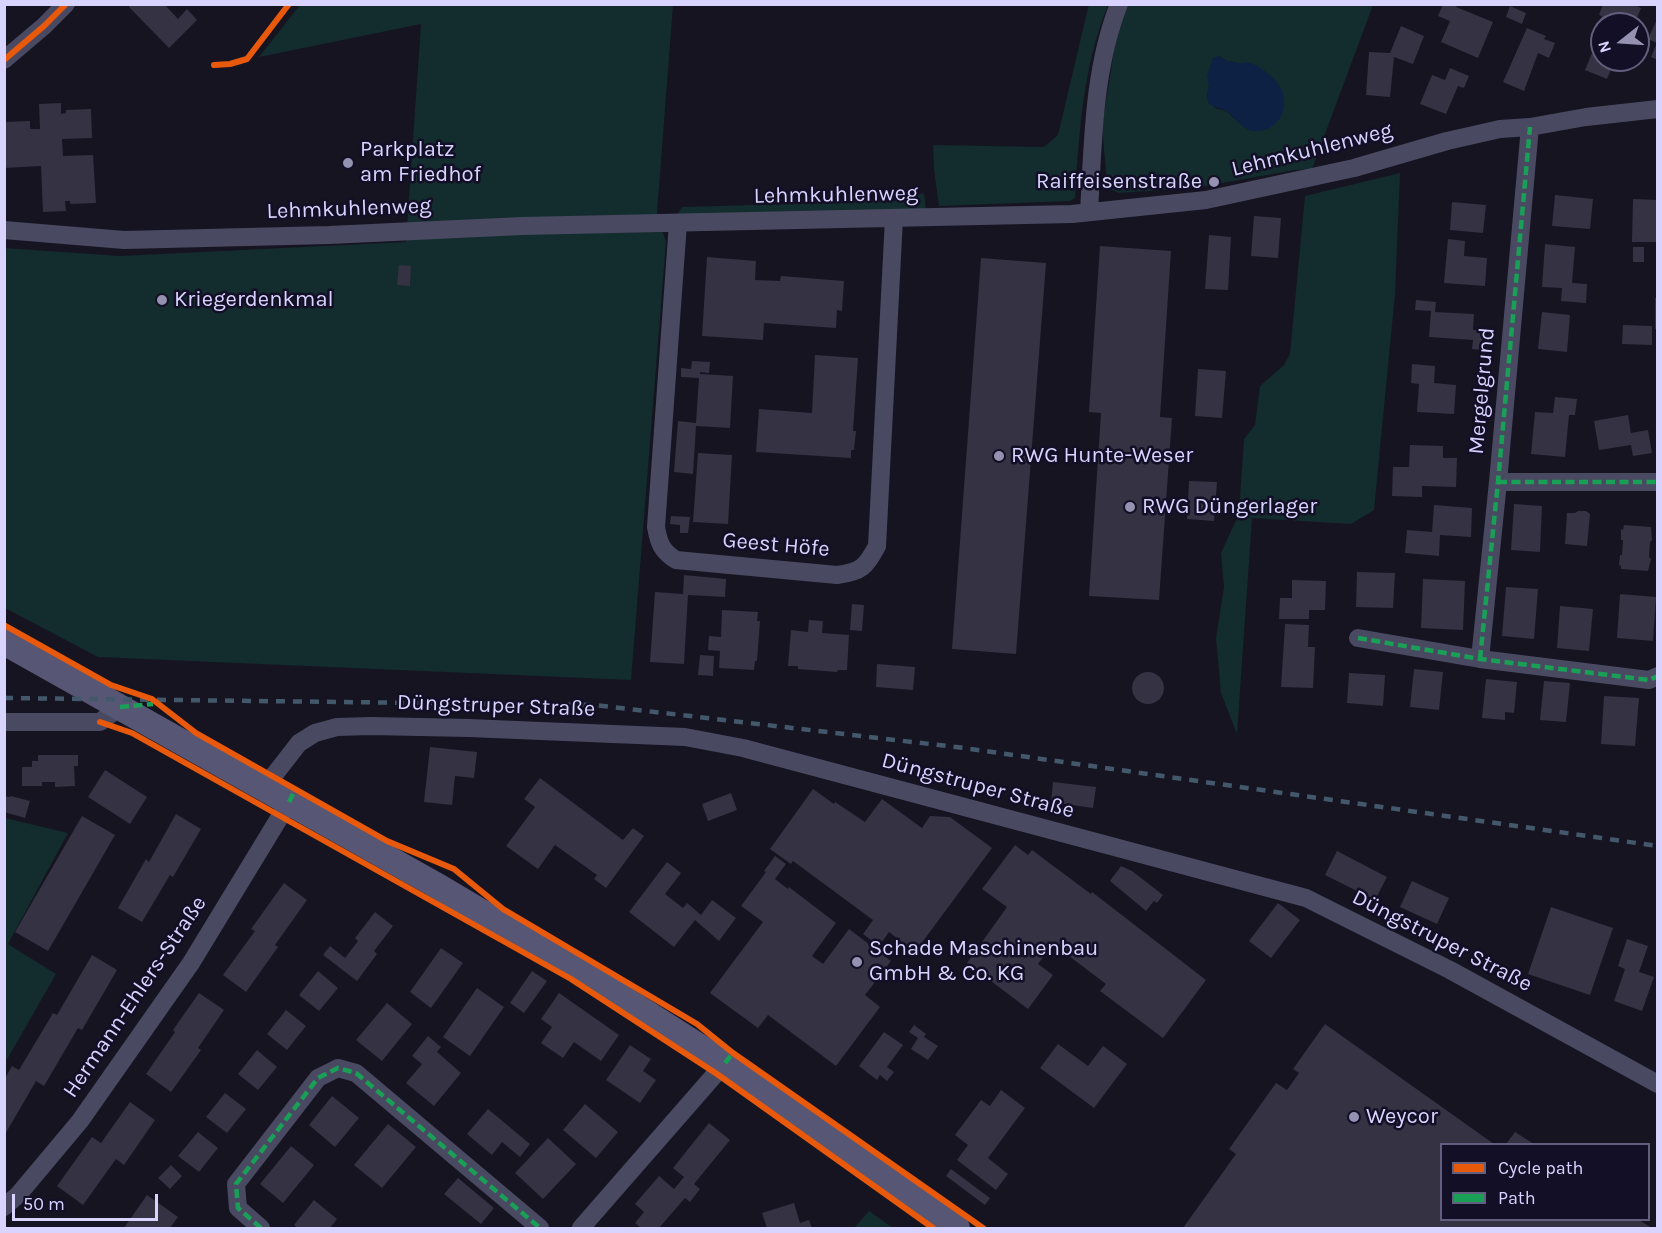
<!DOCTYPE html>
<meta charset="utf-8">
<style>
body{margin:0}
#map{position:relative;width:1662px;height:1233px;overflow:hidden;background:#161421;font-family:Karla,sans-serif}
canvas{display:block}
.frame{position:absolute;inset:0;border:6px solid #d9d4ff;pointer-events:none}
.legend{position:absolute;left:1440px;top:1143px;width:210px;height:78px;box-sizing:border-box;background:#130f26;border:2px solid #625e7d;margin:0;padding:8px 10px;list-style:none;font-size:18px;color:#d9d4ff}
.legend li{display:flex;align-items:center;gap:12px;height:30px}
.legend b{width:30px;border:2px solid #625e7d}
.north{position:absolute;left:1590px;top:12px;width:60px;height:60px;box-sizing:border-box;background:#130f26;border:2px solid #625e7d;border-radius:50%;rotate:253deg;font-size:16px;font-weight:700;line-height:24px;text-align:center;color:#d9d4ff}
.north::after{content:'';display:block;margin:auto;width:21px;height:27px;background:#9591b1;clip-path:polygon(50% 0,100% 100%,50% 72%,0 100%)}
.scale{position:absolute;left:12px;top:1194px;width:146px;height:27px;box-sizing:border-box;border:3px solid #d9d4ff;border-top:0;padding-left:8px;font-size:18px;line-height:21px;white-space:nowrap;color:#d9d4ff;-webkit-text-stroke:4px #130f26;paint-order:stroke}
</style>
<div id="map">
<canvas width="1662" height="1233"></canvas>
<div class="frame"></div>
<ul class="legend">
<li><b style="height:8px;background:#e8590c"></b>Cycle path</li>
<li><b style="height:8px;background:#1a9f57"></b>Path</li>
</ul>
<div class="north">N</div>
<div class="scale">50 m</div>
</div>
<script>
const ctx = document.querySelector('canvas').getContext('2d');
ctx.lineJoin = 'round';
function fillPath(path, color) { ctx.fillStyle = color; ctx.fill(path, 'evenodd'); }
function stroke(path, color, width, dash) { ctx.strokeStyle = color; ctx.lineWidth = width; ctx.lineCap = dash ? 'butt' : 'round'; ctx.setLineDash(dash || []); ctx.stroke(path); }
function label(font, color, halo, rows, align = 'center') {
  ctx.font = font + ' Karla,sans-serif'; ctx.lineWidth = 5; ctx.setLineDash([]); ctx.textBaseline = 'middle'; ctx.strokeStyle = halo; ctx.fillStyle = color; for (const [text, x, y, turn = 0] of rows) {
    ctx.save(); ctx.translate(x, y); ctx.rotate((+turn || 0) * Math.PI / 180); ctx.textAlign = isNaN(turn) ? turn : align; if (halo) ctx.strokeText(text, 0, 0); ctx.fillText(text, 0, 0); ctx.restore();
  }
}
const green = new Path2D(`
 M1089,4l19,1c-25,61 -29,128 -33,193l-5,3 -131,5 -5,-36 -1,-25 111,2 14,-12z
 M300,5h373l-16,208 9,29 -35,438 -533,-23 -93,-49 -1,-360 116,8 286,-14 15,-218 -162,33z
 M1128,5h245l-61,164 -17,1 -101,18 -75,5 -9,-4 -3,-7 -5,-55 15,-95zM1219,56l8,5 11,2h12l25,17 -30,48 -19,-17 -11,-3 -8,-11 2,-12z
 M1400,173l-5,121 -21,216 -23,14 -99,-6 -15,216 -16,-41 -5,-55 8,-51 -3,-34 18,-39 5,-75 11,-14 5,-39 24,-21 6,-11 15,-158z
 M924,193l2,17 -249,5 5,-8 215,-6z
 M5,818l63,15 -60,111 48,30 -51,89z
 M869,1211l24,17h-39z`);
const water = new Path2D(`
 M1219,56c7,5 13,7 22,7 1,0 8,-1 9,0 8,2 17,10 23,15 20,17 12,54 -18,53 -13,0 -19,-14 -29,-20 -6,-3 -12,-4 -17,-7l-2,-7 2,-12 -2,-9 6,-18z`);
const building = new Path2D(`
 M131,4h33l14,15 9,-10 10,11 -28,28 -40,-41z
 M1443,4h14l-1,3 37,15 -15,36 -37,-16 9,-21 -12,-5z
 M1603,4h30l8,4 -4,10 3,1 -2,5h-36v36h13l-8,19 -22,-9 14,-34 -4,-2 7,-18 -3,-1z
 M1510,6l16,7 -4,11 -16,-7z
 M1658,17v43l-7,-3 6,-14 -9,-4z
 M1401,26l23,10 -11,28 -19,-7 -4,40 -24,-2 3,-43 21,1z
 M1527,28l19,8 -2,3 11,4 -6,15 -11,-5 -14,38 -21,-9z
 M1450,68l19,8 -5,12 -6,-2 -12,28 -26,-10 12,-29 13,5z
 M61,103v11l5,-1v-3l25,-1 1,29 -30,1 1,17 30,-1 3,48 -26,1v-3h-5l1,10 -23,1 -2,-46 -37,2v-46l26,-1v8h10l-1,-25z
 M1555,195l38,4 -3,30 -38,-3z
 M1633,199l25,1v42h-26z
 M1452,202l34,3 -3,28 -33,-3z
 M1254,216l27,2 -3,40 -27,-2z
 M1209,235l22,2 -3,53 -23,-1z
 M1448,239l17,2 -1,15 23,2 -2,28 -41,-3z
 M1545,244l30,3 -3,36 15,1 -1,19 -25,-2 1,-13 -20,-1z
 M1100,246l71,5 -11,166 12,1 -13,182 -70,-4 12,-183 -12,-1z
 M1633,247h11v15h-11z
 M707,257l49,4 -1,19 25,1 1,-5 63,5 -2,30 -5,-1 -1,18 -72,-5 -1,17 -61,-4z
 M981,258l65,5 -30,391 -64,-5z
 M399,265l12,1 -1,20 -13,-1z
 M1655,298h3v31h-3z
 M1416,300l20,2 -1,10 39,2 -1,16h10l-1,20 -10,-1 1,-9 -44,-3 2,-26 -16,-1z
 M1542,312l28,3 -3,37 -29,-3z
 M1623,325l29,1v19l-30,-1z
 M815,355l43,3 -5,73h3l-1,9 -1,10h-3v8l-95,-6 3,-43 53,4z
 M692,361l18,1 -1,11 -9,-1v2l33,2 -3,52 -34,-2 -3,48 -19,-2 4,-51 18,2 3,-45 -18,-1v-9l10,1z
 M1412,364l23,2 -1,17 22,2 -2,29 -37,-2 2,-28 -8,-1z
 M1198,369l28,2 -4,47 -27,-2z
 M1555,397l22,2 -2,16h-6l-4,42 -34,-3 4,-42 18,1z
 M1628,415l3,18 17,-3 4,23 -19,3 -2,-11 -32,5 -5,-29z
 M1410,445l33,1v12h14l-1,29 -34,-1v11l-30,-1 1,-29h16z
 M698,453l34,2 -4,69 -35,-2z
 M1189,481l28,1 -3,39 -27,-2z
 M1514,504l28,2 -2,46 -29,-2z
 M1434,505l38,3 -1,29 -31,-2 -1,21 -34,-3 2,-23 25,2z
 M1578,511h8l4,3 -3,32 -22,-2 2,-31h8z
 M671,516l19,1 -2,16h-8v-8l-10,-1z
 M1624,525l27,2 1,13 -2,2 -1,15 2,2 -3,12 -27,-2v-3l-2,-1 1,-10h2l1,-15h-2v-11l2,1z
 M1357,572l38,1 -2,35 -37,-1z
 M684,575l42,4 -1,18 -37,-2 -4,69 -34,-2 5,-70 28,2z
 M1423,579l42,2 -2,49 -42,-2z
 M1292,580l34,1 -1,29h-16v9h-30l1,-21h12z
 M1506,587l32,2 -4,50 -32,-3z
 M1620,594l36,3 -3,44 -36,-3z
 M852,604l12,1 -2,26 -12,-1z
 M1560,606l33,3 -4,42 -32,-3z
 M722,610l36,2 -1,9h3l-3,40h-2l-1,9 -35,-2 1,-17 -12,-1 1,-14 12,1z
 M809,620l14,1 -1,12 27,2 -2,35h-9l-1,2 -39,-3v-3h-10l3,-36 17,2z
 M1285,624l24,1 -1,22h7l-2,41 -32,-1z
 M700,655l14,1 -1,20 -15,-1z
 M877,664l38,3 -2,23 -37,-3z
 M1414,669l29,3 -4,38 -29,-3z
 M1132 688a16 16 0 1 1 32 0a16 16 0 1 1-32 0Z
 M1349,673l36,2 -2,31 -36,-3z
 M1486,679l31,3 -3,31 -9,-1v8l-23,-2z
 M1544,681l26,2 -4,39 -26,-2z
 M1604,696l35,2 -4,48 -34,-2z
 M430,747l47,5 -3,26 -19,-2 -3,29 -28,-3z
 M38,755h40v11h-4l1,20 -20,1v-5h-13v4h-20v-19h10v-6h6z
 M105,770l42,27 -17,27 -42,-27z
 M540,778l83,62 10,-12 11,8 -38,52 -12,-9 3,-4 -42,-30 -17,24 -32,-23 29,-39 -11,-8z
 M1053,782l43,5 -3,21 -42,-6z
 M813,789l21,15 1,-2 30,20 17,-23 40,29 8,-12 20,1 42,31 -77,104 -26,-20 -10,14 -16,-12 10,-14 -80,-59 -2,3 -21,-15z
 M731,793l6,17 -29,11 -6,-17z
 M4,796l6,1 1,-1 19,5 -5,17 -21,-6z
 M176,814l25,15 -28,48 -3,-2 -28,47 -24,-14 28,-49 3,3z
 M82,816l33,19 -67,116 -33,-19z
 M1015,845l13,10 4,-5 59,44 1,-2 114,88 -43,58 -63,-47 6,-7 -53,-40 -15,20 15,11 -25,34 -61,-46 40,-56 -25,-18z
 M1337,851l50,26 -12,23 -50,-25z
 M775,856l11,8 -11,15 13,10 1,-2 47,36 -24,33 11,8 26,-35 42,32 -26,34 15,12 -44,59 -68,-51 -10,13 -48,-35 53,-71 -22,-16 25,-34 -2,-1z
 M667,862l14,11 -16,21 18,14 4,-5 14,12 11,-15 24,18 -17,23 -24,-21 -21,27 -45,-35z
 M1121,866l11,5 31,24 -6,8 -3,-2 -8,10 -36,-30z
 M1412,881l37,17 -12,26 -37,-17z
 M284,883l23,17 -32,45 3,2 -32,45 -23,-17 32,-44 -4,-2z
 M1278,903l22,17 -29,38 -22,-17z
 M1551,907l62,21 -23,67 -62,-21z
 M375,912l18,14 -19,25 3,3 -20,27 -34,-26 7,-9 15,12 13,-17 -3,-3z
 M1627,939l21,7 -9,26 15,5 -12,34 -28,-10 11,-32 -7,-3z
 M441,948l22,15 -32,45 -21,-16z
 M92,955l25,15 -35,60 -4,-2 -34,58 -8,-5 -32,55v-56l8,-14 7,4 34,-57 4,2z
 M318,971l20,17 -19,23 -20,-16z
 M532,971l15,10 -23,32 -14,-10z
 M477,988l27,19 -34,49 -27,-19z
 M199,993l25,17 -26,38 3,2 -30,42 -25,-18 29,-42 -2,-2z
 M559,993l60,42 -18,26 -27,-19 -11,16 -22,-15 11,-16 -11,-8z
 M387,1003l25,21 -30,37 -26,-21z
 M286,1010l20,16 -19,24 -20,-16z
 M1325,1024l169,120h-52v76h197l13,8h-469l53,-74 -7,-5 47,-66 11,7 12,-17 -6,-4z
 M914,1025l12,9 -2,3 14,9 -10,14 -17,-11 7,-11 -9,-6z
 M884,1032l19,13 -16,22 7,5 -7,9 -7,-6 -3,5 -18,-14z
 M428,1036l13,11 -4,5 24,21 -27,33 -28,-23 16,-19 -10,-8z
 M1058,1044l30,22 15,-20 24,18 -33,44 -54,-40z
 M630,1045l21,14 -8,12 13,9 -16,23 -34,-23z
 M257,1050l20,17 -19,23 -20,-16z
 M1001,1090l24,18 -37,50 20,16 -12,16 -39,-30 11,-15 -13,-10 26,-35 9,6z
 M225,1093l21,16 -19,24 -21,-16z
 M332,1096l27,22 -24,29 -26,-22z
 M130,1102l25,18 -31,45 -8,-6 -33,46 -26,-19 35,-49 9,6z
 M585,1104l33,28 -22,26 -33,-28z
 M488,1109l42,35 -10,13 -18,-15 -10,13 -25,-21z
 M709,1123l21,17 -36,44 6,5 -10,13 -5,-4 -26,30h-18l-6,-5 9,-11 -9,-8 24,-28 15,13 10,-12 -11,-9z
 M388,1124l28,23 -34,41 -28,-23z
 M198,1132l20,16 -19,24 -21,-16z
 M1515,1132l19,12h-28z
 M548,1138l28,26 -33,35 -28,-26z
 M291,1146l23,19 -31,38 -23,-19z
 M171,1165l11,11 -12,13 -12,-11z
 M951,1169l39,29 -5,7 -39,-29z
 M458,1178l36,30 -13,16 -37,-30z
 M147,1195l31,22 -8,11h-46z
 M314,1200l23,19 -7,9h-32l-4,-3z
 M794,1203l6,20 9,-3 3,8h-45l-5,-15z`);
const street = new Path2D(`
 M4,60l40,-34 22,-22
 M1089,212c4,-69 4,-142 30,-208
 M678,223l-22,304c3,17 6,24 20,33l161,15c24,-3 29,-8 40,-29l17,-328
 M4,230l120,10 205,-5 193,-9 550,-12 134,-14 148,-32 93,-27 53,-12 30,-2 56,-10 72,-8
 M1498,482h160
 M1358,638l122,21 169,21 9,-4
 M1480,659l18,-177 32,-355
 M4,722h96l20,-15
 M264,788l35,-45 16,-10 22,-6 34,-1 98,2 216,9 58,11 563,150 144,72 208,114
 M4,1207l14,-12 62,-74 111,-158 98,-161
 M261,1228l-23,-20 -2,-24 82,-106 20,-10 18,5 184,155
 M581,1228l144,-165`);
const secondary = new Path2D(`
 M4,642l430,242 145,86 146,93 232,165`);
const rail = new Path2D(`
 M4,698l591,7 369,43 694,98`);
const quiet = new Path2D(`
 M1498,482h160
 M1358,638l122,21 169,21 9,-4
 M1480,659l18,-177 32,-355
 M120,707l33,-3
 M289,802l6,-12
 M725,1063l8,-10
 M261,1228l-23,-20 -2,-24 82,-106 20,-10 18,5 184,155`);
const cycleway = new Path2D(`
 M4,60l40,-34 22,-22
 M214,65l16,-1 17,-5 42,-55
 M4,625l107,60 41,14 44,34 191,108 67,28 49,40 194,115 36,29 250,175
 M100,722l32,11 439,246 146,95 216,154`);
const markers = [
 [348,163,6,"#9591b1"],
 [1214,182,6,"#9591b1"],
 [162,300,6,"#9591b1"],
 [999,456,6,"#9591b1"],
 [1130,507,6,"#9591b1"],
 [857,962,6,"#9591b1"],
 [1354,1117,6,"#9591b1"]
];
const poiNames = [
 ["Parkplatz",360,150],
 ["am Friedhof",360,175],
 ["Raiffeisenstraße",1202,182,"right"],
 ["Kriegerdenkmal",174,300],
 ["RWG Hunte-Weser",1011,456],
 ["RWG Düngerlager",1142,507],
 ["Schade Maschinenbau",869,949],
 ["GmbH & Co. KG",869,974],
 ["Weycor",1366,1117]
];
const streetNames = [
 ["Lehmkuhlenweg",1312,150,-14],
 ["Lehmkuhlenweg",836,195,-1],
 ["Lehmkuhlenweg",349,209,-2],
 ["Mergelgrund",1482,391,-85],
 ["Geest Höfe",776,545,5],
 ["Düngstruper Straße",496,706,2],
 ["Düngstruper Straße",978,786,15],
 ["Düngstruper Straße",1442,941,27],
 ["Hermann-Ehlers-Straße",135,997,-56]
];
fillPath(green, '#132c2d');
fillPath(water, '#0d2144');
fillPath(building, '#343243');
stroke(street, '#4a4962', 18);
stroke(secondary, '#575674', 26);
stroke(rail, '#43596b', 4.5, [9, 8]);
stroke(quiet, '#1a9f57', 4.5, [9, 4.5]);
stroke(cycleway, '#e8590c', 6);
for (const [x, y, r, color] of markers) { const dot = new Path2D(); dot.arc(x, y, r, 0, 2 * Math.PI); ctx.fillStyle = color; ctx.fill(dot); stroke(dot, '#130f26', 2); }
label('22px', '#d9d4ff', '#130f26', poiNames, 'left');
label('22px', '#d9d4ff', '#130f26', streetNames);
</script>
